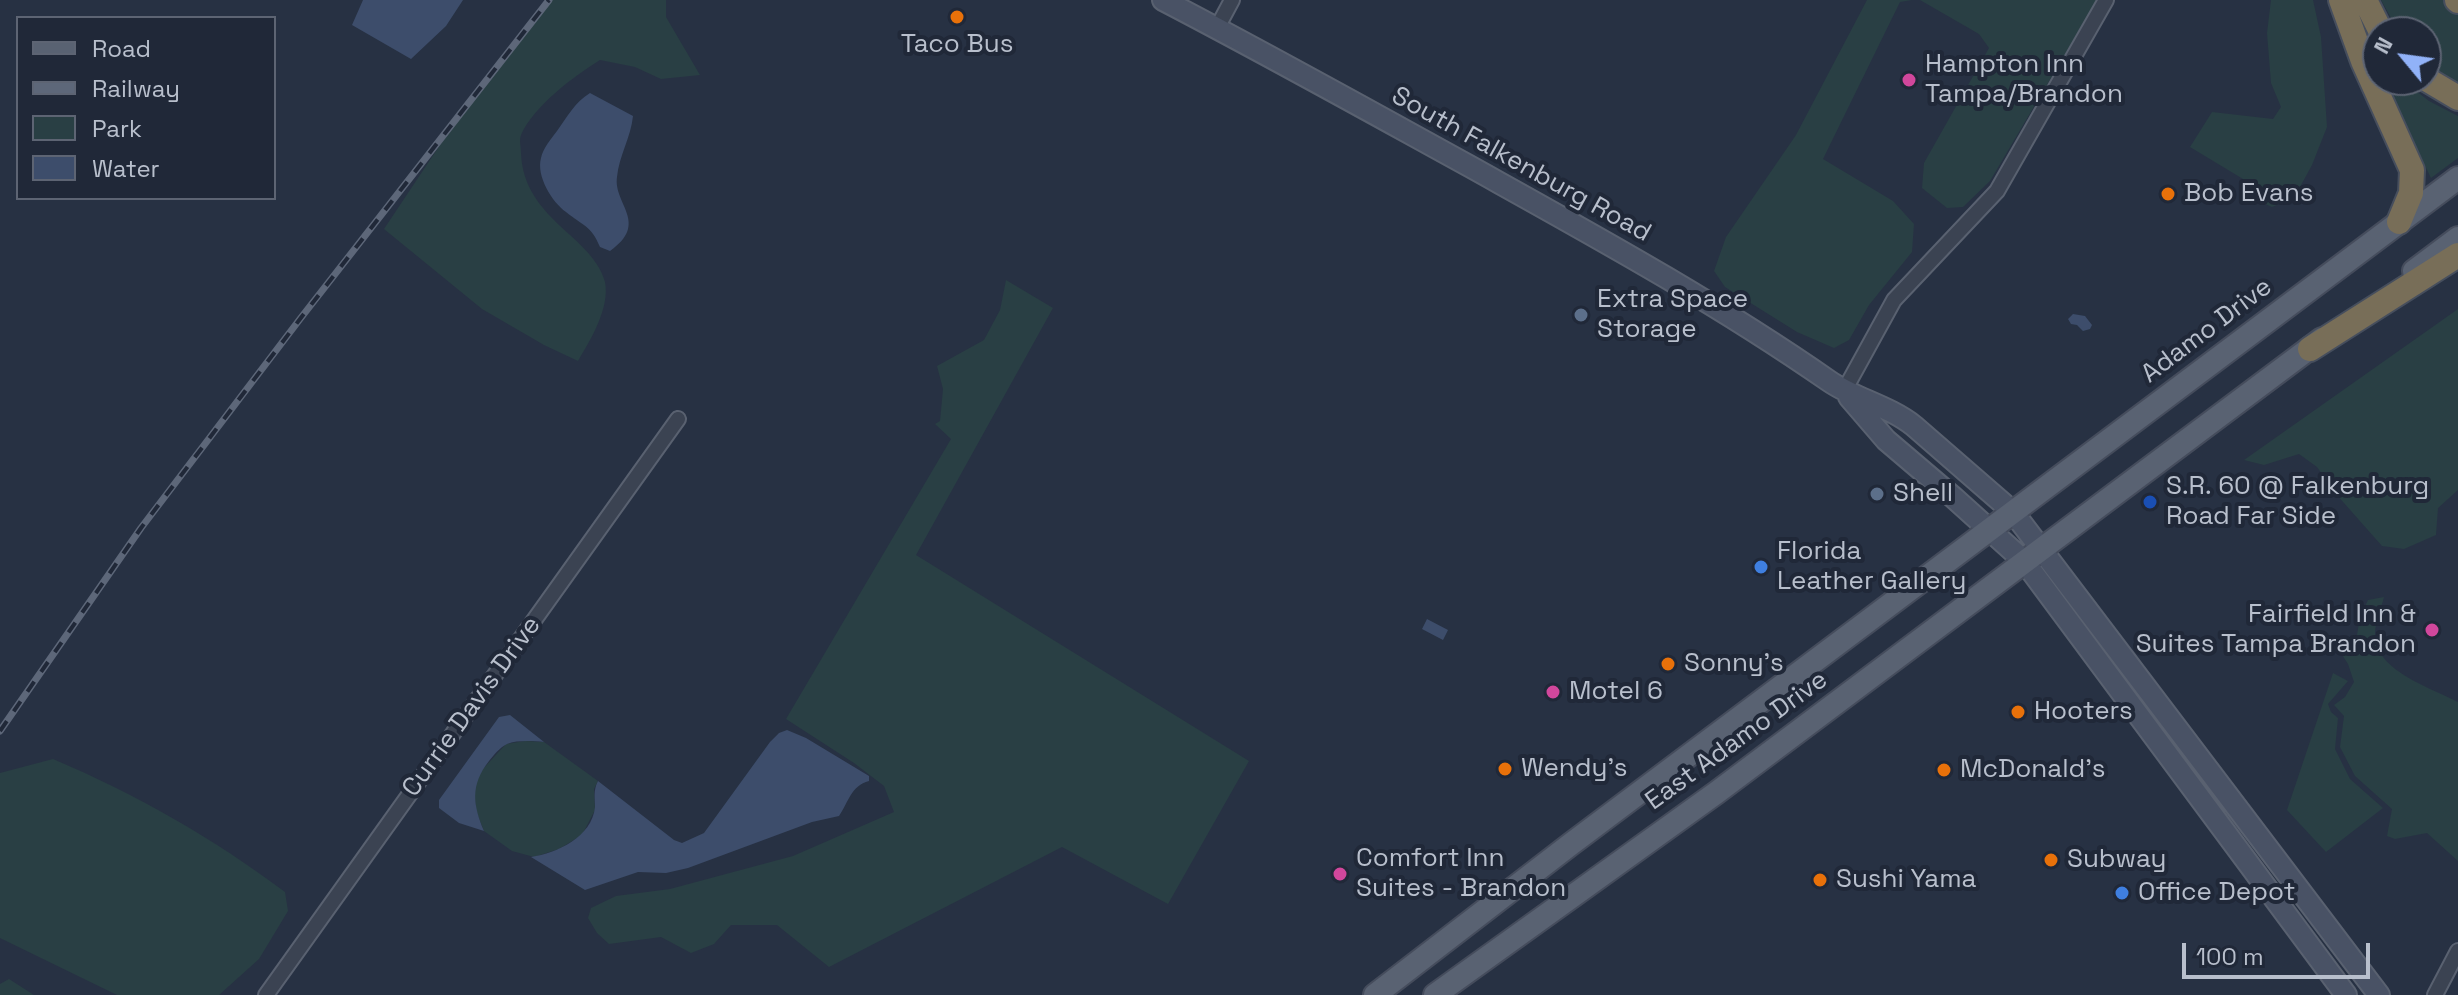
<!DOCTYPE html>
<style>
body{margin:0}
#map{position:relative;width:2458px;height:995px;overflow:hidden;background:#273143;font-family:"Space Grotesk",sans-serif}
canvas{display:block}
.legend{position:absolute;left:16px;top:16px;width:260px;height:184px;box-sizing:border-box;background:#202838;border:2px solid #5d6473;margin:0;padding:10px 14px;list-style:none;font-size:24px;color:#b8bfcc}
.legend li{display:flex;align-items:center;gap:16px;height:40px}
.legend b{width:40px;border:2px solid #5d6473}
.north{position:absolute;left:2362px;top:16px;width:80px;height:80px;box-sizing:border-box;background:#202838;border:2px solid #5d6473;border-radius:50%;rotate:299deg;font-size:22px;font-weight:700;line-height:32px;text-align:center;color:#b8bfcc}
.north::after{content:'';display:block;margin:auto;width:28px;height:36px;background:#91b2f8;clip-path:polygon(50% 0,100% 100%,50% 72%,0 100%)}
.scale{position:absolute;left:2182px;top:943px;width:188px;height:36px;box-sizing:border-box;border:4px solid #b8bfcc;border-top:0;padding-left:10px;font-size:24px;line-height:28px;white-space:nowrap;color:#b8bfcc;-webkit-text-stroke:6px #202838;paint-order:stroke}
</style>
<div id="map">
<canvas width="2458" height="995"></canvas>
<ul class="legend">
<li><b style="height:10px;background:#596272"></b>Road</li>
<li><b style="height:10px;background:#5d6779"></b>Railway</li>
<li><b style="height:22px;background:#293f44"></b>Park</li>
<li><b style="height:22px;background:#3d4d6b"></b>Water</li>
</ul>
<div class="north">N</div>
<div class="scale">100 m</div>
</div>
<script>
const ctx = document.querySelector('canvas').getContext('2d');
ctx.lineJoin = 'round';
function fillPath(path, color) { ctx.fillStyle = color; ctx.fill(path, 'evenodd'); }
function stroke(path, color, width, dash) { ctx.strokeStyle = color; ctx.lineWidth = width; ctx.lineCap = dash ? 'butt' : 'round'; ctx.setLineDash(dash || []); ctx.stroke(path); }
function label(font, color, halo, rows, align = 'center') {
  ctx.font = font + ' "Space Grotesk",sans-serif'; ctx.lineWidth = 8; ctx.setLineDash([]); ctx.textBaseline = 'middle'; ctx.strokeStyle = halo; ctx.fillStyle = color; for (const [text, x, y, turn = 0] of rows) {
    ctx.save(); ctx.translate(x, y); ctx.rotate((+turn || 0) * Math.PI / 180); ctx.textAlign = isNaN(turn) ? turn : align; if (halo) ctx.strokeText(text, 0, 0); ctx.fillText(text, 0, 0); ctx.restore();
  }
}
const green = new Path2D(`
 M551,0h115v17l34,58 -39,4 -26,-12 -35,-7c-26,16 -66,46 -79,75 -2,5 0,12 0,18 1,26 12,45 30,64 18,19 47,38 54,65 5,26 -14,57 -27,79l-34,-16 -62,-36 -98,-80 74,-111z
 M1867,0h45l-12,2 -77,157 70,42 21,23 -2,28 -43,53 -20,35 -15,8 -37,-16 -72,-45 -11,-16 12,-34 70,-102z
 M1920,0h177l-107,181 -27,26 -16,1 -25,-20 2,-25 65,-115 -10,-14z
 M2271,0h42l8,37 6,90 -15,38 -18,33 -22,9 -16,-7 -13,-21 -53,-32 22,-35 61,7 8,-12 -10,-24 -4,-50z
 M2381,0h65l12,8v75l-32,-21v-30h-27z
 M2383,80h19l27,21 29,15v42l-27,20z
 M1006,280l47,28 -137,247 333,206 -81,143 -106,-57 -233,120 -52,-42h-46l-17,19 -23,9 -30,-16 -52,7 -12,-11 -9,-15 3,-10 25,-12 54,-7 123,-33 101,-44 -10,-26 -30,-23 -68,-44 165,-280 -16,-15 5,-3 3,-32 -6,-23 47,-26 16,-30z
 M2458,309v181l-20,18 -2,27 -32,14 -22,-3 -46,-52 -19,-27 -18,-13 -35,11 -20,-5z
 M2384,597c-3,12 -9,26 -9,37 -1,36 56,54 83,68v159l-31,-28 -32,6 -8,-3 5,-27 -37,-33 -15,-29 4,-31 -10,-11 11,-8 9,-15 -6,-18 -9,-14 6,-11 12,-4 3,-18 8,-17z
 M2333,673l15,8 -20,23 3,8 7,6 -3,31 15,30 33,29 -57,44 -39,-42z
 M525,741l19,1 54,39 -4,8 1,21 -13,25 -23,14 -25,8 -22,-6 -28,-20 -8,-20 -2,-25 8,-16 24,-26z
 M53,759c83,35 160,79 232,133l3,19 -29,48 -40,36h-102l-117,-57v-165z
 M9,979l25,16h-34v-11z`);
const water = new Path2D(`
 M363,0h100l-17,26 -35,33 -59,-34z
 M590,93l43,23c-2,21 -14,40 -16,61 -4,27 33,46 -7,74l-10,-4c-9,-22 -17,-21 -34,-35 -14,-10 -30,-36 -25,-54 2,-10 10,-19 16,-27 10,-14 18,-29 33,-38z
 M2073,314l12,2 7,9 -2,4 -7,2 -6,-6 -6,-1 -3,-5z
 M1427,619l21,11 -5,10 -21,-11z
 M510,715l34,27c-11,-1 -27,-2 -37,2 -7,3 -14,12 -18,17 -19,24 -16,44 -5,70l-25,-8 -20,-15v-8l60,-83z
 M787,730l19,8 63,38v5c-18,5 -20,20 -30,35l-27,6 -124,46 -22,5 -28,-1 -53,18 -54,-33c26,-4 61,-20 64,-50 0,-10 -2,-16 3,-26l76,59 8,3 22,-10 66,-91 9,-9z`);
const street = new Path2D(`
 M1217,28l15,-28
 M1844,391l50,-91 103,-109 109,-191
 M266,995l412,-576
 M2435,995l23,-44`);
const secondary = new Path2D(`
 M1163,0c104,54 206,111 308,167 122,68 243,134 358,214 26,18 60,25 85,45l99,86 366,483
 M1849,397l37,43 67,57 71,64 322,434`);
const primary = new Path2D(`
 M2414,271l44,-33
 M1375,995l196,-151 887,-666
 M1435,995l281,-202 606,-454`);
const highway = new Path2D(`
 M2341,0l22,61 49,109 -1,23 -12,29
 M2365,0l16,32
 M2457,0l1,1
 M2426,79l32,19
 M2310,349l148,-94`);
const rail = new Path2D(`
 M0,731l141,-203 159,-209 249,-319`);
const markers = [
 [957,17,8,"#e8710a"],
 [1909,80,8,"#d1479c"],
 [2168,194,8,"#e8710a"],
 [1581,315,8,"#5c6f8a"],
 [1877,494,8,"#5c6f8a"],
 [2150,502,8,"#1a4fb4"],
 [1761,567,8,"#3f7fe0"],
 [2432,630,8,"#d1479c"],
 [1668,664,8,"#e8710a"],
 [1553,692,8,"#d1479c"],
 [2018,712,8,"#e8710a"],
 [1505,769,8,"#e8710a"],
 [1944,770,8,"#e8710a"],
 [2051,860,8,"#e8710a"],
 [1340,874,8,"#d1479c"],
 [1820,880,8,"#e8710a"],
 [2122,893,8,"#3f7fe0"]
];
const poiNames = [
 ["Taco Bus",957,45,"center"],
 ["Hampton Inn",1925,65],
 ["Tampa/Brandon",1925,95],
 ["Bob Evans",2184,194],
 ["Extra Space",1597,300],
 ["Storage",1597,330],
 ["S.R. 60 @ Falkenburg",2166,487],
 ["Road Far Side",2166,517],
 ["Shell",1893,494],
 ["Florida",1777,552],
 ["Leather Gallery",1777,582],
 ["Fairfield Inn &",2416,615,"right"],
 ["Suites Tampa Brandon",2416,645,"right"],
 ["Sonny's",1684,664],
 ["Motel 6",1569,692],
 ["Hooters",2034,712],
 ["Wendy's",1521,769],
 ["McDonald's",1960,770],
 ["Comfort Inn",1356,859],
 ["Suites - Brandon",1356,889],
 ["Subway",2067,860],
 ["Sushi Yama",1836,880],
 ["Office Depot",2138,893]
];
const streetNames = [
 ["South Falkenburg Road",1521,165,29],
 ["Adamo Drive",2207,331,-37],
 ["Currie Davis Drive",472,707,-54],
 ["East Adamo Drive",1737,741,-36]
];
fillPath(green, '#293f44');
fillPath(water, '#3d4d6b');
stroke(street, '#596170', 18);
stroke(secondary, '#596170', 24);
stroke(primary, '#454c5c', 26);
stroke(highway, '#464e5d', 28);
stroke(street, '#3b4352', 14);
stroke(secondary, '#495265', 20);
stroke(primary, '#596272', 22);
stroke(highway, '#786e58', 24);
stroke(rail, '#5d6779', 7);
stroke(rail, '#202838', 4, [12]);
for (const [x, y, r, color] of markers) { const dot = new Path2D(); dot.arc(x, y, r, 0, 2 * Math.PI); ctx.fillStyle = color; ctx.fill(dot); stroke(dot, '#202838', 3); }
label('26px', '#b8bfcc', '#202838', poiNames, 'left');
label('26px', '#b8bfcc', '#202838', streetNames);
</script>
